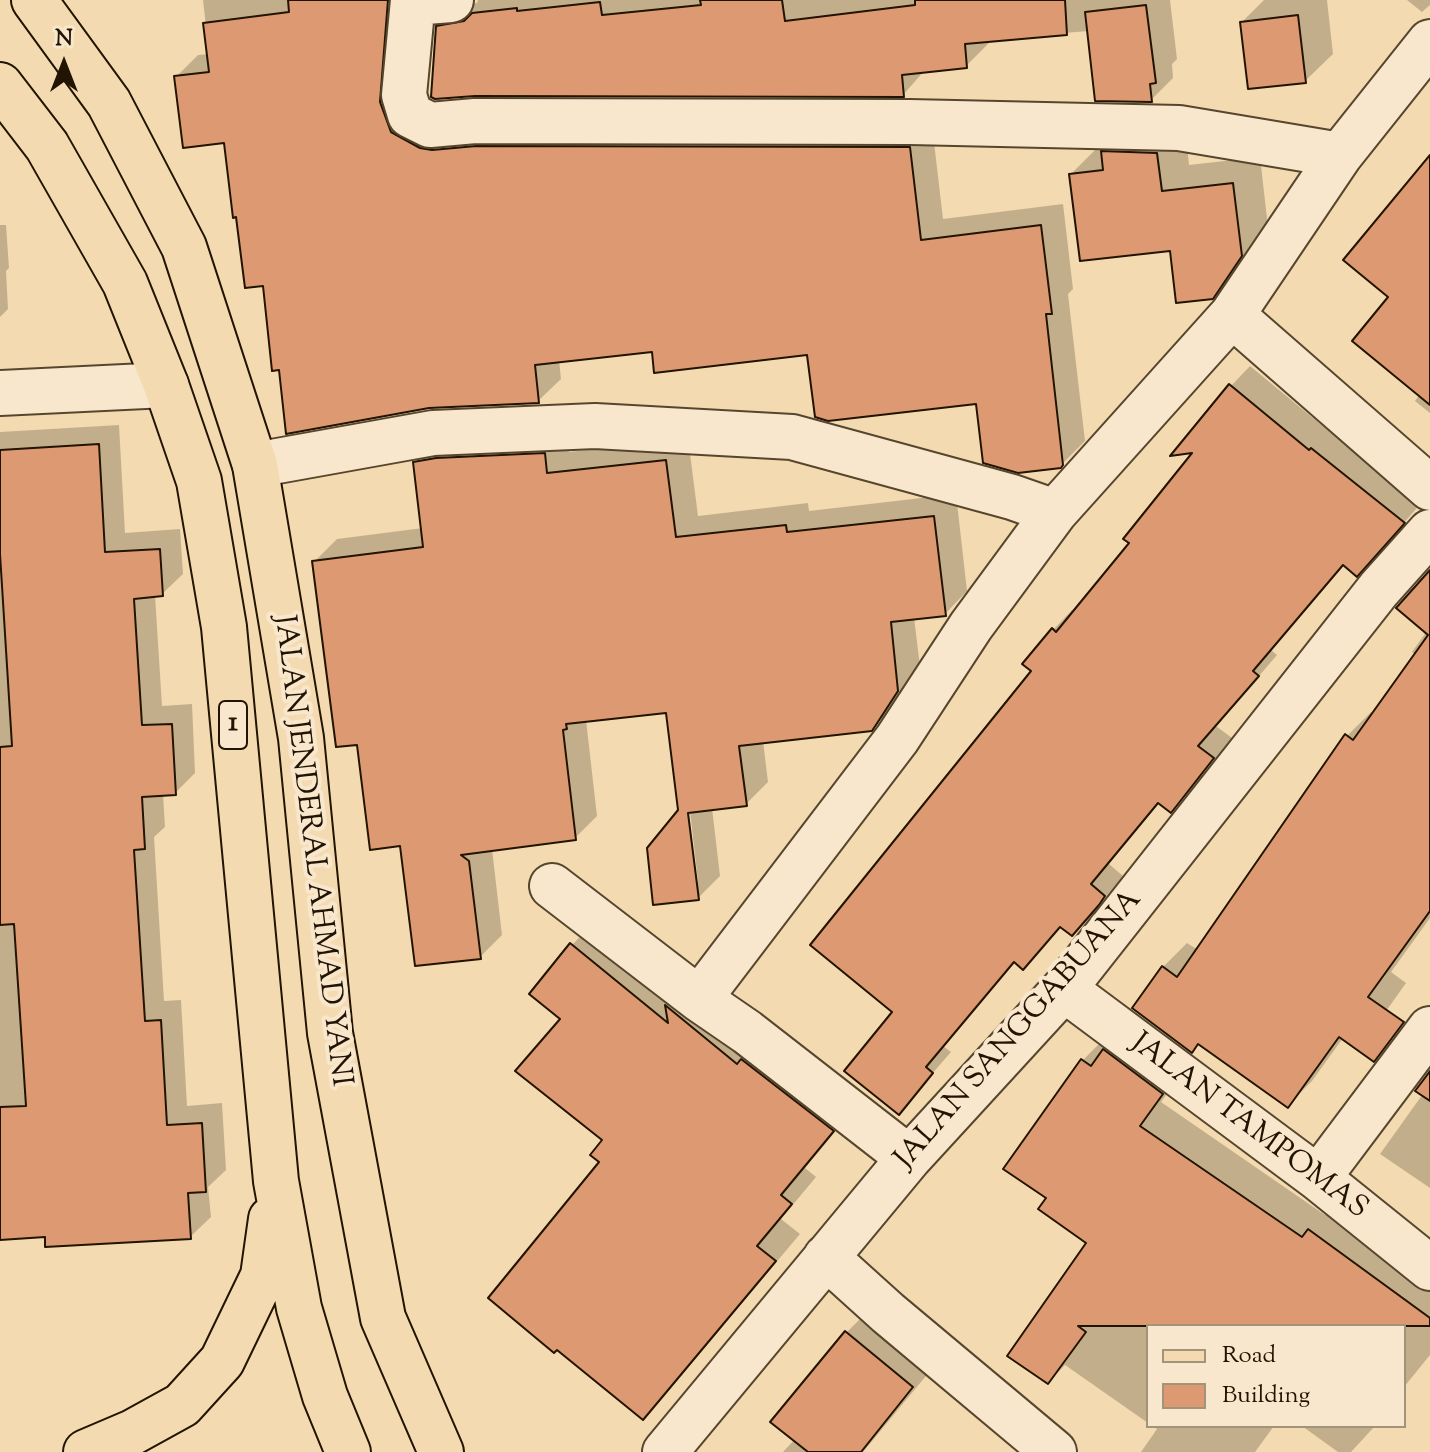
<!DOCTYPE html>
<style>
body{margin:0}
#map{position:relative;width:1430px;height:1452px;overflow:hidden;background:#f4dab0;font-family:"Sorts Mill Goudy",serif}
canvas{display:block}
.legend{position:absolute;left:1146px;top:1324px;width:260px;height:104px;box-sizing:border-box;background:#f8e7cc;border:2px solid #a2937b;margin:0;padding:10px 14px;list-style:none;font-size:24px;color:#221402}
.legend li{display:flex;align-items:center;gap:16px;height:40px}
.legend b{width:40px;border:2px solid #a2937b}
.north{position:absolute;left:24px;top:24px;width:80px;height:80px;-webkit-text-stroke:6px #f8e7cc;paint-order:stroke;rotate:0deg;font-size:22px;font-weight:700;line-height:32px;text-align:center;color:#221402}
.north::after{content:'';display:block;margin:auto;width:28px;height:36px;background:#221402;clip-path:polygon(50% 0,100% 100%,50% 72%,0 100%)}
</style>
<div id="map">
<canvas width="1430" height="1452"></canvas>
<ul class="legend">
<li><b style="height:10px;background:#f4dab0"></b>Road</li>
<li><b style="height:22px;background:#dc9972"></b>Building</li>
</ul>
<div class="north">N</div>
</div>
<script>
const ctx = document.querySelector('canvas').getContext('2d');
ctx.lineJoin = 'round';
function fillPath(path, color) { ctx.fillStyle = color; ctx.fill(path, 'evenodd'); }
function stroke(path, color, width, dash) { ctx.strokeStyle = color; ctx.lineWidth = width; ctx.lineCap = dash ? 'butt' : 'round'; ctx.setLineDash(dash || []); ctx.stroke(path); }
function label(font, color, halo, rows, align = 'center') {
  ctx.font = font + ' "Sorts Mill Goudy",serif'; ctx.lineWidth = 8; ctx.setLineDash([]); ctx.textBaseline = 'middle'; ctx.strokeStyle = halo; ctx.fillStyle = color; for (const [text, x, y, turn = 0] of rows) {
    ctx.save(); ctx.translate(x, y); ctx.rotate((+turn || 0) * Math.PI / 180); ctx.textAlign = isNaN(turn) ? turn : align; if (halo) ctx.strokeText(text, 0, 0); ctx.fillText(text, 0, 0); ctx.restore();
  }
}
const shadow = new Path2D(`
 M203,0h205l5,109 519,16 11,94 120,-15 10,85 -5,5 17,147 -25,25 -82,-64 -169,-49 -155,-3 -95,10 2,19 -23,22 -258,-33 -16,-84 -38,-143 -50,-64 22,-22 11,-1z
 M478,0h692l7,59 -5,5 1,14 -22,22 -62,-69 -101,8 1,4 -23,23 -41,4 -22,25 -465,-68 22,-22 17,-2z
 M1264,0h63l6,54 -28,27 -63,-59z
 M1407,0h23v5l-8,7z
 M1185,125l4,40 71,-8 8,70 -28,42 -28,28 -40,-48 -101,-75 28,-28z
 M1430,158v255l-15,-12 5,-7 -29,-97z
 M0,225h6l3,43 -3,3 2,38 -8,8z
 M1250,366l80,66 2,-2 90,72 -46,53 -32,9 -73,86 6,5 -61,71 16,12 -42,53 -19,19 -11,-8 -51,62 14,12 -5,7 -46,51 -10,-9 -39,42 -7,-6 -73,85 8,6 -52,60 -5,-100 140,-341 19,-41 19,-20 3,3 56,-70 65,-92 35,-65z
 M119,425l6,108 55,-4 3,45 -21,20 -7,1 7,111 30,-2 3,69 -20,20 -12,1 2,33 -11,10 10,164 17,-1 6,106 35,-3 4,67 -18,17 3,30 -21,20 -144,-2 -46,3v-806z
 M566,432l3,20 119,-14 10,78 110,-13 1,8 147,-17 11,97 -22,23 -31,3 6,50 -26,39 -23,23 -108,12 5,41 -22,22 -34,4 8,68 -22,22 -18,-87 -12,-101 -82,10 11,96 -22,22 -83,11 10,86 -22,22 -78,-113 -44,-102 -44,-180 23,-23 86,-11 -8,-65 23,-23zM689,802l9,79h-4l-9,-78z
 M1430,573v345l-39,54 15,11 -27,38 -36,17 -31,43 -24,24 -125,-138 24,-24 11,7 149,-214 24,-24 3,2 42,-59 -4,-3 15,-21z
 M597,919l261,185 -53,64 11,9 -35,42 19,15 -132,157 -26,26 -40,-255 3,-23 -43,-121 10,-73z
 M1105,1038l79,32 -23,32 164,113 7,-7 98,55v92l-26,32v-61h-256v97l-83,-58 -17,17 41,-139 -40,-45 -43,-30 77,-108z
 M1430,1084v104l-50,-34z
 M874,1305l66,54 -77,93h-80l12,-13 51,-106z
 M1152,1426h122l-19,26h-114l16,-23z
 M1302,1426h73l-24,26h-13z`);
const building = new Path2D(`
 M288,0h100l-8,102 11,30 29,16 12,2 44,-4 434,1 11,93 120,-15 11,89h-6l17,151 -2,3 -43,5 -35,-10 -7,-59 -148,17 -13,-4 -8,-62 -153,18 -2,-21 -117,13 4,38 -110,5 -143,26 -7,-64 -7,1 -9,-85 -18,2 -9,-71 -3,1 -9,-75 -41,5 -9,-72 35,-4 -6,-49 86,-11z
 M700,0h82l3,21 130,-16v-5h150l2,35 -102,9 2,24 -65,7 2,22 -429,-1 -40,3 -4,-2 5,-71 28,-5 8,-8 45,-5v3l83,-9 2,13 99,-10z
 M1146,5l10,78 -6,1 2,18 -57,-1 -10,-89z
 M1298,15l8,68 -58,6 -8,-67z
 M1101,151l56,2 5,38 71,-8 9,73 -29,43 -37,4 -6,-52 -90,10 -11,-87 34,-4z
 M1430,155v250l-78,-64 36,-44 -45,-37z
 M1229,384l80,66 2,-2 94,75 -48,54 -14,-12 -90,106 6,5 -61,70 16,12 -43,55 -13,-10 -67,81 14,12 -6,9 -27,31 -12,-9 -37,43 -9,-8 -88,105 7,6 -34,42 -55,-44 48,-59 -82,-67 221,-274 -9,-7 30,-36 4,4 73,-89 -6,-4 69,-86 -22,3z
 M99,444l6,108 55,-3 3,47 -29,3 8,126 30,-1 4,71 -34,2 3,52 -11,1 11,171 16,-1 6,105 35,-2 4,69 -18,1 3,46 -146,8v-10l-45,3v-133l26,-1 -12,-182 -14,1v-178l12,-1 -12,-192v-104z
 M545,453l2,20 119,-13 10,77 110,-12 1,7 147,-16 12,100 -55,6 7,69 -26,40 -133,15 8,60 -59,7 11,87 -46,5 -6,-57 31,-38 -12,-97 -100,11 1,5 -4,1 13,110 -115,15 8,6 12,98 -66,7 -15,-120 -30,4 -13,-105 -21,2 -24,-186 111,-14 -10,-85 23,-4z
 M1430,570v341l-62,86 36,25 -30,40 -35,-25 -51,71 -90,-64 -6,9 -60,-45 30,-42 15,11 168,-243 8,6 75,-105 -32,-27z
 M570,943l98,80 -3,-18 72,59 4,-5 93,72 -53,64 11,9 -35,42 19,15 -133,159 -86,-70 -3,3 -66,-55 111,-136 -9,-7 12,-15 -87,-69 45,-52 -31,-25z
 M1103,1049l60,45 -23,32 162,111 6,-8 122,89v8h-352l8,6 -38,52 -41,-28 79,-113 -48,-34 8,-11 -43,-29 78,-110 10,7z
 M1430,1071v30l-15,-10z
 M845,1331l68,56 -52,65h-53l-38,-30z`);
const minor = new Path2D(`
 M413,0l-9,95 6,20 20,10 45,-4 435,1 269,6 161,27
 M413,3l38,-3
 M1232,315l198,173
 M0,393l166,-8
 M255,465l178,-32 162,-7 197,11 220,60 43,15
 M552,886l147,113
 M1064,989l254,189 112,90
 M909,1158l-162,-126 -48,-33 198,-260 74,-113 84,-114 177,-197 108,-160 90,-113
 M1318,1178l112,-149
 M826,1257l62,56 166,139
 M665,1452l244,-294 155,-169 315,-400 51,-57`);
const major = new Path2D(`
 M34,0l75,103 75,144 71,218 46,273 29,295 53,285 58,134
 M0,85l47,61 78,137 41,102 33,96 25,146 52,554 23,127 26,88 23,56
 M86,1452l47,-20 49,-27 40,-44 41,-85 8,-57`);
const shields = [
 [233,725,28]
];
const shieldNames = [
 ["1",233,725]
];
const streetNames = [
 ["JALAN JENDERAL AHMAD YANI",310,851,83],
 ["JALAN SANGGABUANA",1020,1031,-49],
 ["JALAN TAMPOMAS",1248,1128,37]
];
fillPath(shadow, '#0003');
fillPath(building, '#dc9972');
stroke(building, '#221402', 2);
stroke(minor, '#56462e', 48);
stroke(major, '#221402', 48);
stroke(minor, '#f8e7cc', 44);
stroke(major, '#f4dab0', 44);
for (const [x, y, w] of shields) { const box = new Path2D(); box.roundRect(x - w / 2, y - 24, w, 48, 6); ctx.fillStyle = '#f8e7cc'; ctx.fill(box); stroke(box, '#221402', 2); }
label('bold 28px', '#221402', null, shieldNames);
label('30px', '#221402', '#f8e7cc', streetNames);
</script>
